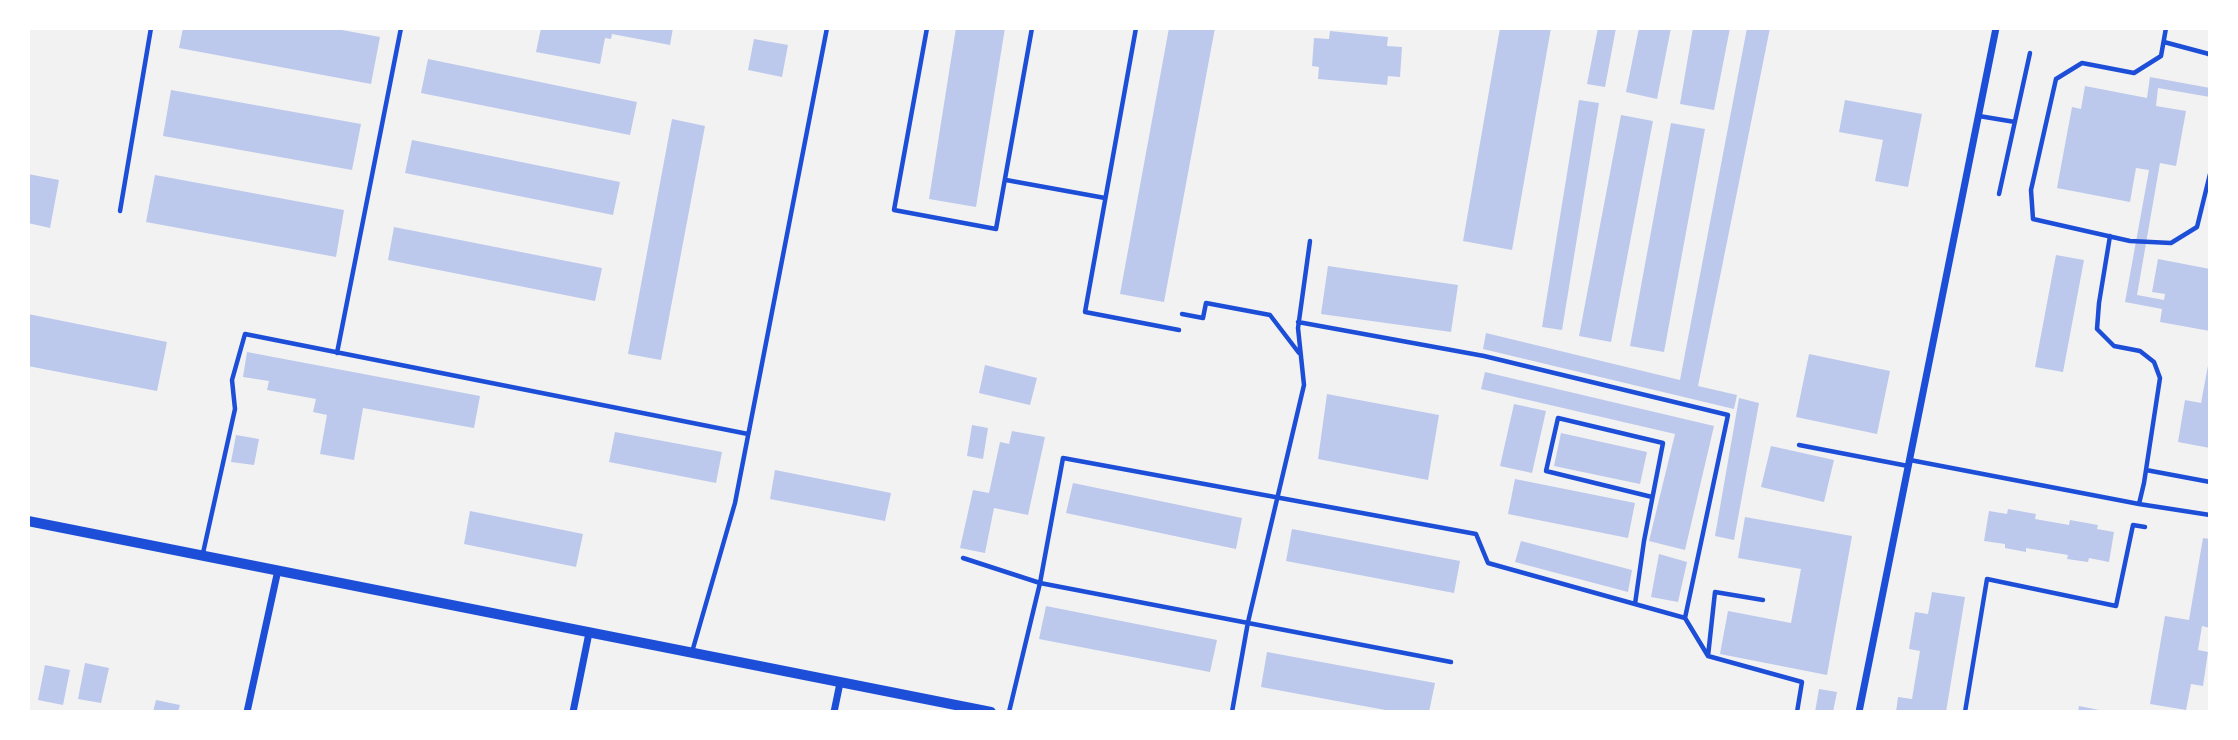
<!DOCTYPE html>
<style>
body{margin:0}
#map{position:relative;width:2238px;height:740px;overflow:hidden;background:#f2f2f2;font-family:"PT Sans Narrow",sans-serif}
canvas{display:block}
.frame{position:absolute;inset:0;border:30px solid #fff;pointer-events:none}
</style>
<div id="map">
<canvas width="2238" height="740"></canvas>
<div class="frame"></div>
</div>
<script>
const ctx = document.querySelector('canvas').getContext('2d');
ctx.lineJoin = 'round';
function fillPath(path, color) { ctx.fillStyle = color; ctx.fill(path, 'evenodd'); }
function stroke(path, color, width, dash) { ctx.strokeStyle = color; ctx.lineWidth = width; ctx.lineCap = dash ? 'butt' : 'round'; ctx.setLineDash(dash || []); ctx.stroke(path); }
const building = new Path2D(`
 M183,28h148l49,9 -9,47 -192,-36z
 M541,28h132l-3,17 -58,-11 -1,5 -6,-1 -5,26 -64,-12z
 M956,28h49l-29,179 -47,-8z
 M1169,28h46l-51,274 -44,-8z
 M1500,28h51l-39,222 -49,-9z
 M1598,28h18l-11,59 -18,-3z
 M1639,28h32l-14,71 -31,-7z
 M1693,28h37l-16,82 -34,-6z
 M1747,28h23l-72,358 39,9 -3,14 -251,-60 3,-16 194,47z
 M1330,31l58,6 -1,9 15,1 -2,30 -12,-1 -1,9 -69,-6 1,-12 -7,-1 2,-28 15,1z
 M754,39l34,6 -6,32 -34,-7z
 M428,59l209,43 -7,33 -209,-42z
 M2150,77l60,11v9l-52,-9 -2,18 30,5 -10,55 -16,-3 -23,132 27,5 1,-6 -13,-2 6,-33 52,10v62l-50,-9 2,-13 -37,-7 24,-132 -13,-2 -6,34 -73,-14 15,-81 9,2 4,-23 62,12z
 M171,90l190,34 -9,46 -189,-34z
 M1579,100l20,3 -37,227 -20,-3z
 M1845,100l77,14 -14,73 -33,-6 8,-41 -44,-8z
 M1621,115l32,6 -42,221 -32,-6z
 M672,119l33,7 -44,234 -33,-6z
 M1671,123l34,6 -41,223 -34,-6z
 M412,140l208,42 -7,33 -208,-42z
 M28,174l31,6 -9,48 -22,-5z
 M155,175l189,35 -8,47 -190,-35z
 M394,227l208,41 -7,33 -207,-41z
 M2056,255l28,5 -21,112 -28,-5z
 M1328,266l130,19 -7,47 -130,-18z
 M28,314l139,28 -10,49 -129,-25z
 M247,352l233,44 -6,32 -111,-20 -9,52 -34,-6 7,-39 -14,-3 3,-13 -49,-9 2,-9 -26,-4z
 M1809,354l81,17 -13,63 -81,-17z
 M2209,360h1v88l-32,-6 7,-42 16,3z
 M985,365l52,13 -7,27 -51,-12z
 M1485,372l229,54 -29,124 -36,-9 26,-107 -194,-45z
 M1327,394l112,21 -11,65 -110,-21z
 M1739,398l20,5 -25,137 -19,-4z
 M1514,404l32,7 -14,62 -32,-7z
 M972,425l16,3 -5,31 -16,-3z
 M1012,431l33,6 -17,78 -34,-7 -9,45 -25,-5 13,-58 16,3 11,-51 9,2z
 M615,432l107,20 -6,31 -107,-21z
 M1561,433l86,19 -7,32 -86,-18z
 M236,435l23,4 -5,26 -23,-3z
 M1771,446l63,14 -10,42 -63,-15z
 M775,470l116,23 -6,28 -115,-22z
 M1515,479l120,24 -7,35 -120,-24z
 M1073,483l169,35 -6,31 -170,-36z
 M2008,509l28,5 -1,5 34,6 1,-5 28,5 -1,4 17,3 -5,30 -20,-4 -1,4 -21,-3 1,-4 -42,-7v4l-21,-4v-4l-21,-3 5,-30 18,3z
 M470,511l113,23 -7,33 -112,-23z
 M1745,517l107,19 -25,139 -107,-21 8,-43 63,12 10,-54 -63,-11z
 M1292,529l168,32 -6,32 -168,-32z
 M2203,538l7,1v89l-8,-2 -4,24 10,2 -5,34 -12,-2 -5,26 -36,-6 15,-88 24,4z
 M1521,541l111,29 -4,22 -113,-30z
 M1659,554l28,8 -9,40 -27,-5z
 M1932,592l33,5 -19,115h-50l2,-15 14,2 8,-48 -11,-2 6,-37 13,2z
 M1046,606l171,34 -7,32 -171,-33z
 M1267,652l168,31 -6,29h-33l-135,-25z
 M85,663l24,5 -8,35 -23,-4z
 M45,665l25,5 -7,35 -25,-5z
 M1819,689l18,3 -4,20h-18z
 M156,700l24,5 -2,7h-25z
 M2079,706l25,5 -1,1h-25z`);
const service = new Path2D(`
 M927,28l-33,182 102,19 36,-201
 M1136,28l-51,284 94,18
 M2166,28l-5,28 -27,17 -52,-10 -26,16 -25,111 2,29 97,22 41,2 26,-16 13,-53
 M2164,42l45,12 1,2
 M1979,116l36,6
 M1006,180l99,18
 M1999,194l31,-141
 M120,211l31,-183
 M2110,236l-11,67 -2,26 17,17 26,5 14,11 6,16 -16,105 -5,21
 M1182,314l21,4 3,-15 64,12 29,38
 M1298,322l186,34 244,59 -43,203
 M337,353l64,-325
 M1799,445l109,21
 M1910,460l229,44 71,11
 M2146,470l64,12
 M203,553l32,-144 -3,-29 13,-46 503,100
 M963,558l77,25 411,79
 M1763,600l-48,-8 -7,64 94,26 -5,30
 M1635,604l9,-63 19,-98 -105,-25 -12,53 106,26
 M692,652l43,-149 92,-475
 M1009,712l31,-129 23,-125 413,76 12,29 197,55 23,38
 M1232,712l16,-90 56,-237 -6,-57 12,-87
 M1965,712l22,-133 129,27 17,-81 12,2`);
const minor = new Path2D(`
 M247,712l31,-142
 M573,712l16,-79
 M834,712l6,-29
 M1859,712l137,-684`);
const tertiary = new Path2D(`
 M28,521l963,191`);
fillPath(building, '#bdc9ec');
stroke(service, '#1d4ed8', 4.5);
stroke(minor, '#1d4ed8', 7);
stroke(tertiary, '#1d4ed8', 10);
</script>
